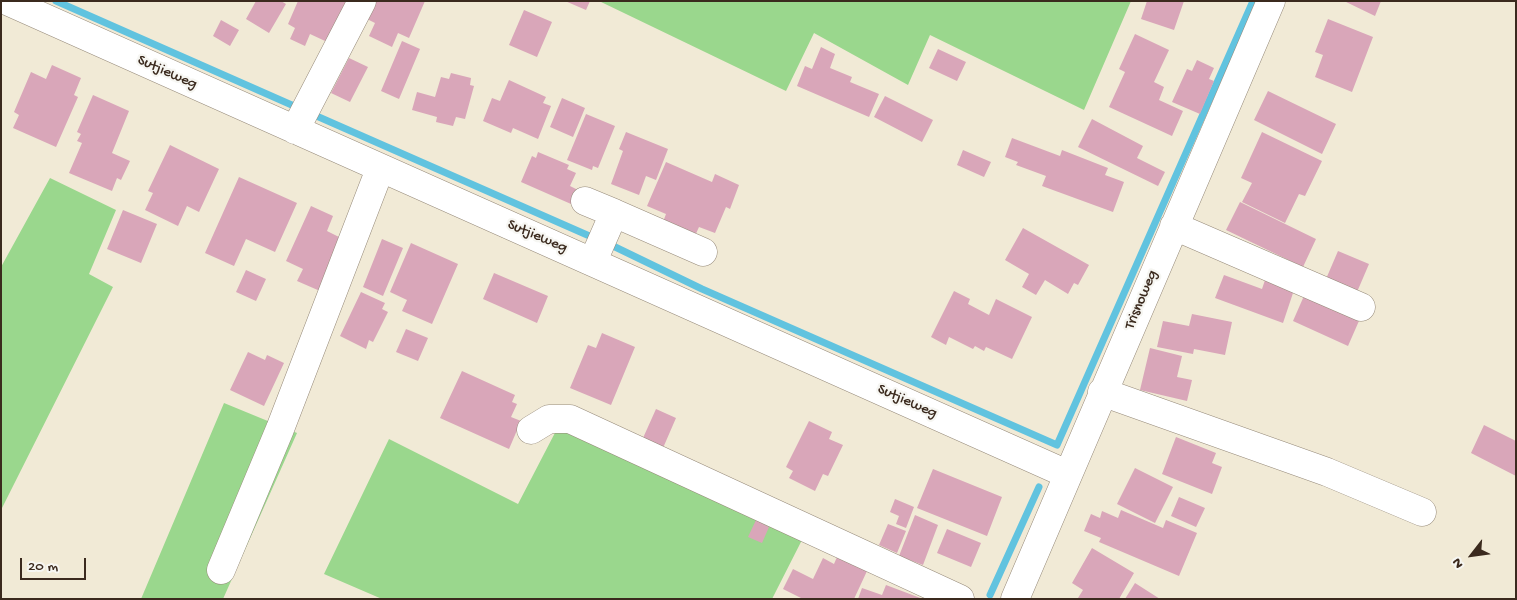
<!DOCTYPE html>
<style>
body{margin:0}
#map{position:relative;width:1517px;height:600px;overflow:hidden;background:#f1ead6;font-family:"Gochi Hand",sans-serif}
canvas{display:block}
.frame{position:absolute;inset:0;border:2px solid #3b2a1e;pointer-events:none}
.north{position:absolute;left:1447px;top:530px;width:50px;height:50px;-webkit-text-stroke:4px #f6f6f2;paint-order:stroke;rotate:240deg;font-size:14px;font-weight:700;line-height:20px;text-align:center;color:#3b2a1e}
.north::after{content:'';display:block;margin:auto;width:18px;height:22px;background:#3b2a1e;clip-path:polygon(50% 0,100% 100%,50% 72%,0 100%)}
.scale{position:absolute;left:20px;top:558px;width:66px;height:22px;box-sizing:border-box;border:2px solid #3b2a1e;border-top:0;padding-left:6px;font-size:15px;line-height:18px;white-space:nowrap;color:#3b2a1e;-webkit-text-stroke:4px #f6f6f2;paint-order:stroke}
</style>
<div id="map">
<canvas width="1517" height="600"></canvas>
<div class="frame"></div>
<div class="north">N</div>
<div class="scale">20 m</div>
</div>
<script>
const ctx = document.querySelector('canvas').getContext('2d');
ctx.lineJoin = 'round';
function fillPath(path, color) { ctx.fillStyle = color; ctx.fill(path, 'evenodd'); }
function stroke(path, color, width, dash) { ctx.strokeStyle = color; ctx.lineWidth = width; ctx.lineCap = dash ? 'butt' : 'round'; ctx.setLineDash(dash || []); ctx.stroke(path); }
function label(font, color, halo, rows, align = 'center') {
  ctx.font = font + ' "Gochi Hand",sans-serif'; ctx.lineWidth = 4.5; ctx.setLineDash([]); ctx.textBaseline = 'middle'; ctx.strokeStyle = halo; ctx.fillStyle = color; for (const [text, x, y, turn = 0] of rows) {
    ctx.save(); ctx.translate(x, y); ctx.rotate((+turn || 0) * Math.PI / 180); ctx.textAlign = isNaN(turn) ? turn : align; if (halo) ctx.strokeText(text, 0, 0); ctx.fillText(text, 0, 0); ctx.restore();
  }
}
const green = new Path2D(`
 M599,1h532l-47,109 -154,-75 -22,50 -94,-52 -28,58z
 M50,178l66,32 -27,64 24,13 -112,223v-243z
 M224,403l73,30 -74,166h-82z
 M558,427l246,109 -32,63h-390l-58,-25 65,-135 129,65z`);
const stream = new Path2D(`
 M56,1l238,105
 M312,114l282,124
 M611,245l91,44 355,156 196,-444
 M990,595l49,-108`);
const building = new Path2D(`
 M256,1h25l5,3 -17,29 -23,-14z
 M298,1h60l-20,46 -28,-13 -5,12 -15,-7 5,-11 -7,-4z
 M372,1h53l-16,37 -11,-5 -6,14 -23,-11 6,-13 -10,-5z
 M565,1h25l-4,9z
 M1147,1h37l-10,29 -33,-11z
 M1344,1h37l-6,15z
 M524,10l28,12 -15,35 -28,-12z
 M1328,19l45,18 -21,55 -37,-15 8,-22 -8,-3z
 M221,20l18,10 -9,16 -17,-10z
 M1135,34l34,16 -15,32 10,5 -5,13 24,11 -11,25 -63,-29 16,-35 -6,-3z
 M402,41l18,8 -21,50 -18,-8z
 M821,47l14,7 -5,14 22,9 -2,5 29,12 -10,23 -72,-31 8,-20 7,3z
 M938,49l28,13 -9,19 -28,-13z
 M349,58l19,9 -18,35 -19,-9z
 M1197,60l17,8 -5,11 5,2 -14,33 -28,-12 15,-33 5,2z
 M52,65l29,13 -7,17 4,2 -22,50 -43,-19 6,-13 -5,-3 17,-40 15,7z
 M451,73l20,5 -1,7 4,1 -9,33 -9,-2 -3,9 -17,-4 1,-5 -25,-7 5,-18 18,5 6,-20 8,2z
 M509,80l37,17 -3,6 8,3 -13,33 -25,-11 -2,5 -28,-12 9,-23 8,3z
 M1268,91l68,33 -14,30 -68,-34z
 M93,95l36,16 -17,42 18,8 -9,19 -4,-2 -5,13 -43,-18 13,-30 -5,-2 4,-7 -4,-2z
 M885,96l48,24 -11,22 -48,-25z
 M562,98l23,10 -12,29 -23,-10z
 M586,114l29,12 -17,42 -5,-2 -1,4 -25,-10z
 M1092,119l51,27 -6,12 28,14 -7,14 -80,-39z
 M626,132l42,17 -12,31 -10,-4 -7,19 -28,-11 12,-33 -4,-2z
 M1262,132l60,29 -17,35 -6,-2 -14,29 -43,-21 10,-19 -11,-5z
 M1012,138l48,18 2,-6 46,18 -3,7 19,7 -11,30 -71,-26 4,-10 -30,-11 2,-3 -13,-5z
 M170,145l49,24 -20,43 -12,-6 -9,20 -33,-16 8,-17 -5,-2z
 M963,150l28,12 -7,15 -27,-12z
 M538,152l31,13 -2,4 9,4 -6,13 8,4 -7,14 -50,-22 11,-26 4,2z
 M666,162l46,20 3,-8 24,11 -9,24 -4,-2 -11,26 -16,-6 -5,11 -31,-16 3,-8 -19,-8z
 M239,177l58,26 -22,49 -29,-13 -12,27 -29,-13z
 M1240,202l76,37 -13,28 -77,-37z
 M311,206l22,10 -6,15 14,7 -21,53 -23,-10 6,-12 -17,-8z
 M123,210l34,14 -16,39 -34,-14z
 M1023,228l66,37 -11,20 -4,-2 -6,11 -23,-14 -9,15 -14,-8 7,-13 -24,-14z
 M382,239l21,9 -20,48 -20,-9z
 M411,243l47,21 -26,60 -30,-13 5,-11 -17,-8z
 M1338,251l31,13 -12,28 -31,-13z
 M246,270l20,9 -10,22 -20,-9z
 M494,273l54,23 -11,27 -54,-24z
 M1267,274l29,10 -13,39 -68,-25 9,-23 38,14z
 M1307,289l55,25 -14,32 -55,-25z
 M954,291l16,8 -2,5 21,11 7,-16 36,18 -20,42 -26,-12 -2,4 -9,-5 -2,3 -24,-12 -3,8 -15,-8z
 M361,292l24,11 -3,6 6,3 -15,30 -4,-2 -3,9 -26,-13z
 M1192,314l40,8 -7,33 -31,-6 -1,5 -36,-7 6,-26 26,5z
 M406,329l22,9 -10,23 -22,-9z
 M602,333l33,14 -24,58 -41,-17 18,-43 8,3z
 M1150,348l32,8 -5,21 15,3 -5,21 -47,-11z
 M248,352l17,8 2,-5 17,8 -20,43 -34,-16z
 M462,371l53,24 -3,7 5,2 -6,13 10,4 -12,28 -69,-31z
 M656,409l20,9 -13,30 -20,-10z
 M809,421l23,11 -3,7 14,6 -15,31 -5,-2 -8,17 -26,-13 4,-7 -7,-4z
 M1484,425l32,16v35l-45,-23z
 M1176,437l40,16 -4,10 10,4 -10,27 -50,-20z
 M1135,468l38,19 -18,36 -38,-19z
 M933,469l69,28 -15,39 -70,-28z
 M1179,497l26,11 -9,19 -25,-11z
 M895,499l19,8 -8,21 -10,-4 3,-8 -9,-4z
 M1121,510l42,18 3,-8 31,13 -18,43 -80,-34 2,-4 -17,-7 7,-17 9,4 2,-7 16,7z
 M915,515l23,10 -15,40 -24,-9z
 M756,520l13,7 -7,16 -14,-6z
 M888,524l18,7 -9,22 -18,-8z
 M947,529l34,14 -10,24 -34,-14z
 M1092,548l42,25 -15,26 -41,-1 5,-8 -11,-7z
 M837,557l30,14 -13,28h-51l-20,-10 10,-20 20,10 10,-21 11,6z
 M1135,583l25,16h-35z
 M886,585l37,14h-65l4,-11 20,7z`);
const minor = new Path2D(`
 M7,1c353,159 707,314 1060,473
 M295,130l67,-129
 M585,201l29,12
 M1174,226l187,81
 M593,261l21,-48 89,39
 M1102,392l225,80 95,40
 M531,430l18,-11h21l390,180
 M221,570l59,-141 100,-260
 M1015,599l256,-598`);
const streetNames = [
 ["Sutjieweg",167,73,24],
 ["Sutjieweg",537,237,23],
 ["Trisnoweg",1142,300,-67],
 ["Sutjieweg",907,402,24]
];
fillPath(green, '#9ad78d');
stroke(stream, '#61c3df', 7);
fillPath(building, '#d9a6b9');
stroke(minor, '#968a7a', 29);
stroke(minor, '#fff', 28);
label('15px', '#3b2a1e', '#f6f6f2', streetNames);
</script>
